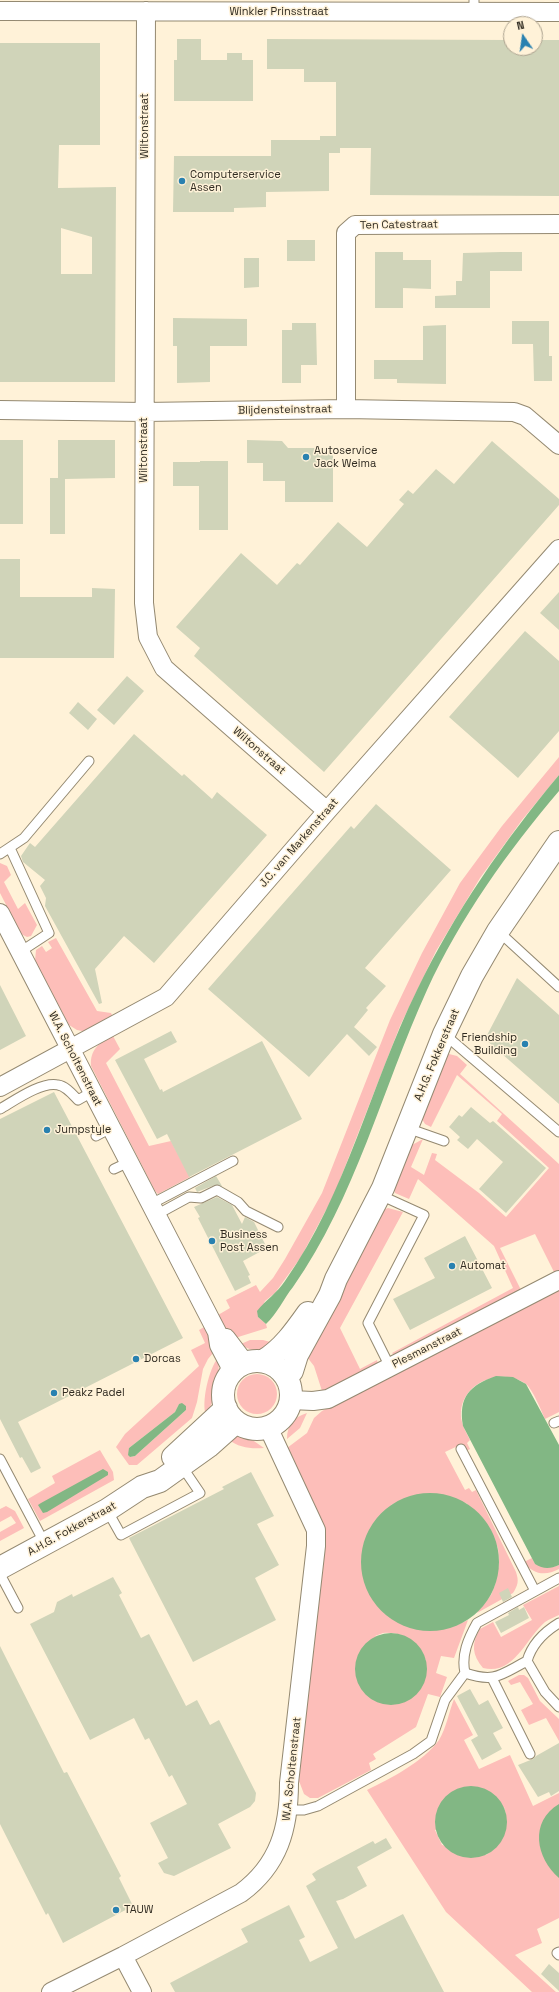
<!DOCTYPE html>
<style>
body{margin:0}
#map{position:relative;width:559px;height:1992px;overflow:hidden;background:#fff2d8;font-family:"Space Grotesk",sans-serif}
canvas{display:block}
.north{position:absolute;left:503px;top:16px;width:40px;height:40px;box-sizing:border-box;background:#fff2d8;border:1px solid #aca28f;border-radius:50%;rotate:347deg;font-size:11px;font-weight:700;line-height:16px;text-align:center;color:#302b21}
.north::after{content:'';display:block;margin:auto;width:14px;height:18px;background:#2981b0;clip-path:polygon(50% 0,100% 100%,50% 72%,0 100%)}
</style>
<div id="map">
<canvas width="559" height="1992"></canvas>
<div class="north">N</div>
</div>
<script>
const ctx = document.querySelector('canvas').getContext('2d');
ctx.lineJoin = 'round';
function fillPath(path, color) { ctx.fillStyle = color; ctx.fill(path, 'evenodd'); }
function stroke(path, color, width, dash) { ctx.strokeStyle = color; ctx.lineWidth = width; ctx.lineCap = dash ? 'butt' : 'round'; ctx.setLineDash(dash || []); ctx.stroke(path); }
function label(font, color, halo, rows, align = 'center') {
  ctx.font = font + ' "Space Grotesk",sans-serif'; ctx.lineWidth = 3; ctx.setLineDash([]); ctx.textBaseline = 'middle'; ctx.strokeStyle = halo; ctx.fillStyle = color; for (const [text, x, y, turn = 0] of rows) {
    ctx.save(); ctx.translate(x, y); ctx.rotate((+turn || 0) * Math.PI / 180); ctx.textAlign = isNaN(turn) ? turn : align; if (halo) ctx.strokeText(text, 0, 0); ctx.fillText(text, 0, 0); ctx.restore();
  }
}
const green = new Path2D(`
 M559,757v18l-37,45 -42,58 -44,73 -36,75 -66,169 -33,62 -26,36 -10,8 -7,16 8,7 1,4 -32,10 -8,-5 -9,-18 12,-7 -4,-8 30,-15 4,7 13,-14 12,-19 37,-66 68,-173 32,-67 38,-70 42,-57z
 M0,863l7,3 4,9 -7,7 14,27 7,-6 12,22 -6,11 -4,1 -6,-3 -21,-41z
 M56,938l41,73 14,2 3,6 -27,13 -10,-2 -8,-5 -34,-64 1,-11 6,-4 4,6 6,-4 -4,-6z
 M113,1036l7,13 -14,14 43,83 22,-5 19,36 -32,17 -3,-3 -64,-125c-1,-17 8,-23 22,-30z
 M449,1054l8,2 10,9 -7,9 99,90v108l-4,2 -20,-40 -35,14 22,44 -128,63 -2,-2 121,-65 -19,-42 -76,-67 -9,20 -14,-6 -2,-9 19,-39 11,-6 -12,28 13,8 8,-22 5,1 -2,6 44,33 27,24 43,-49 -52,-47 5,-7 -45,-39 -26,52 -6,-3 -3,-5 24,-63z
 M388,1208l15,4 -63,116 20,41 17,-9 1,4 -50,29 -6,-2 -8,-25 -7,-9 76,-147z
 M559,1290v122l-14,7c-4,-9 -12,-29 -19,-35 -24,-17 -62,-3 -65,27 -1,11 4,19 9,29l-3,3 3,6 -4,2 -4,-7 -17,8 20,38 4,-2 3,4 4,-2 40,82c3,9 2,13 -3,21l-36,20 14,-18 4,-10 4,-22 -1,-15 -15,-30 -17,-15 -55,-7 -20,9 -7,108c27,20 55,22 84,7l-14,38 -13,-2 -5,17 11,4 -7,20 -12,-3 -12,33 -43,27 3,5 -7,4 2,7 -53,28h-8l-6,-4 -5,-13 24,-236 -36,-97 20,-15 7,-15 8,-7zM383,1633c20,-2 37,10 43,28l-51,-25z
 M206,1326l10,20 -3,7 -5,6 -5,10 -6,33 -5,16 -55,47h-8l-13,-18 9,-13 74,-68 -8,-16 14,-7 -6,-13zM179,1404l7,2v4l-51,46 -5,1 -1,-9 46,-36z
 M250,1340h13l11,3c-13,7 -21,11 -33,1z
 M218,1358c3,13 -4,46 -12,57 -5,-12 3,-47 12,-57z
 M237 1394a20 20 0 1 1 40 0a20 20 0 1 1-40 0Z
 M307,1413l-7,15 -13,11c0,-14 7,-22 20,-26z
 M238,1436l10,1 16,11c-13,1 -25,0 -36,-9z
 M100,1450l13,22 1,8 -74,41 -12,-22 27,-16 -3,-7z
 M6,1506l9,5 9,17 -24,13v-9l16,-9 -5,-7 -11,6v-13z
 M532,1558l3,6 18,3 6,-2v4c-13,7 -26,6 -35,-7z
 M559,1586v29c-4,2 -10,4 -14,7 -19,16 -31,54 -62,46 -11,-13 -12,-24 -3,-39l13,-7 8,15 31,-17 -9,-15z
 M519,1675h5l4,3 12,23 19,18v22l-13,-23 -17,7 -8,-15 12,-6 -13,-22 -9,3 -3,-4z
 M454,1699l19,36 -9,5 15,29 31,-14 23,51 26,-13v125l-22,11 5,14 -27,12 41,37h-24l-86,-80 -79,-122c23,-11 57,-29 72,-50 7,-11 10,-28 15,-41zM504,1807c6,18 -1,38 -18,48l-44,-10 -7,-15z`);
const water = new Path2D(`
 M559,775v16c-51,60 -99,127 -132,199 -45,99 -71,207 -134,297 -9,11 -16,27 -27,37l-8,-7 -1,-6c9,-11 20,-18 28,-30 62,-88 85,-195 132,-291 38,-78 86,-148 142,-215z
 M496,1376l17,1 13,7 33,61v120c-9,4 -16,4 -24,-1l-72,-138c-5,-29 7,-41 33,-50z
 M182,1403l4,3v4l-51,46 -5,1 -2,-2 1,-7 46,-36 4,-8z
 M103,1469l5,3v3l-61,37 -4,1 -5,-8 3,-2z
 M361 1562a69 69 0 1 1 138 0a69 69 0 1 1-138 0Z
 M355 1669a36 36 0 1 1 72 0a36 36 0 1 1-72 0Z
 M435 1822a36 36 0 1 1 72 0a36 36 0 1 1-72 0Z
 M559,1804v74c-23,-20 -30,-56 0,-74z`);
const building = new Path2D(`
 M177,39h24v21h26v-7h15v7h11v41h-79v-41h3z
 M267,39l244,1v8h24v-8h24v156l-189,-1 1,-47h-31v5h-11v38l-63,1v15l-32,1v4h-61l1,-56h97v-16h49v-4h16v-54h-32v-13h-37z
 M0,43h100v102h-41l-1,43 58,-1 -1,195h-115zM61,228l31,9v37h-31z
 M287,240h28v21h-28z
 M375,252h28v8h28v29l-28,-1v20h-28z
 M501,252h21v19h-32v37h-55v-12l21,-1v-14h6l1,-28z
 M244,258h15v29l-15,1z
 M173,318l74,1v27h-37v36l-33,1v-37h-4z
 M512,321h37v35h3v25h-18l-1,-37h-21z
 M292,323h24l1,42h-16v18h-19v-53h10z
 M446,325v59l-49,-1v-4h-23v-19h49v-34z
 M0,440h23v84h-23z
 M58,440h57v38l-50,1v55h-15v-56h8z
 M247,440l35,1 6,7h45v54h-48v-21h-22v-18h-16z
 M492,441l67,58v6l-235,267 -130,-116 6,-8 -24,-21 65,-74 36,32 20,-22 3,2 38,-43 29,25 37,-43 -5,-4 9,-10 5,4 23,-25 18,15z
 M200,461h28v69h-29v-44h-26v-24h27z
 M0,559h20v38h72v-9l23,1 -1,69h-114z
 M559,592v38l-19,-17z
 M525,631l34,30v70l-41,47 -69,-61z
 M127,676l17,15 -30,34 -17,-15z
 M78,702l19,17 -9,11 -19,-17z
 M134,734l48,42 2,-2 28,25 5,-7 50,43 -113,128 -30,-27 -29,33 7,34 -3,1 -54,-98 1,-8 -6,-12 5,-6 -22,-18 -2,-6 9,-13 5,4z
 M376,804l75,66 -86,98 21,18 -20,22 2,2 -14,17 23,20 -8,9 -22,-22 -38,43 -101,-88 143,-163 3,3z
 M517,978l42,37v89l-74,-65z
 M0,985l26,51 -26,14z
 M171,1031l6,11 -33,17 16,31 2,-1 1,3 99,-51 40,78 -113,58 -22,-43 -10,5 -42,-79z
 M54,1092l129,246 -165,84 23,46 -10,5 -9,-16 -2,1 -20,-39v-300z
 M471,1107l19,16 3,-2 53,47 -40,45 -27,-24 24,-27 -26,-23 -9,10 -11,-9 3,-3 -11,-10 10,-12 3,2z
 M216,1176l6,10 -7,-1 -18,7 -2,-4z
 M217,1197l15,8 10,19 3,-7 9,5 13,26 -24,13 7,14 -2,1 3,7 -16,8 -37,-73 2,-1 -6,-10z
 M465,1236l27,52 -82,42 -17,-31 42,-21 -11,-20z
 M251,1472l23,44 -17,8 22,41 -24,13 21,42 -83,42 -64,-124 95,-49 -2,-2z
 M113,1577l9,16 -3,2 22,43 8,-4 37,72 11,-6 13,25 9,-5 37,73 -1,8 -5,6 -32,17 13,24 -57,28 -10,-3 -6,-10 10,-5 -18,-35 37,-19 -15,-29 -3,2 -20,-39 -4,2 -11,-22 -44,22 -60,-116 24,-12 3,-10 15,-8 1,3z
 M508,1588l4,9 -9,5 -4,-9z
 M518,1607l1,3 5,-3 5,11 -28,15 -6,-11 14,-7 -1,-2z
 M0,1646l64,127 3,-1 54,104 -2,2 14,28 -70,37 -15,-30 -2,2 -46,-91z
 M470,1689l9,16 9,-5 15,28 -10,5 9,16 -20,11 -11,-20 7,-4 -21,-40z
 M559,1743v48l-8,5 -2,-4 -11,5 -20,-32 15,-6 3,-3z
 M386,1838l6,10 -35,19 10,19 -24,13 -7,2 19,38 48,-25 41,78h-269l-5,-9 78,-41 -7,-13 48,-24 16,32 -6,3 11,22 28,-14 -32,-62 10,-6 -4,-6 6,-4 55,-29 2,3z
 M549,1964l10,9v18l-18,-17z`);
const service = new Path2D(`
 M474,0v12
 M10,848l39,85 -29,19
 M0,854l24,-16 65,-77
 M498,931l61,56
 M444,1034l115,98
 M0,1109c14,-8 42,-28 58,-24 8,1 15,10 20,15l14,-8
 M407,1128l37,13
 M96,1136l15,-8
 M114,1169l15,-7
 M380,1195l44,20 -56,108 22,44
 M151,1204l82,-43
 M156,1215l33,-18 12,1 16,-8 21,12 8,9 32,16
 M554,1423l5,-2
 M461,1449l74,142
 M0,1459l45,85
 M107,1510l14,25 79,-42 -19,-28
 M0,1574l18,34
 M527,1661l18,31 14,15
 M465,1673c30,10 35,2 62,-12 5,-17 17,-29 32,-38
 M492,1678l38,76
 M289,1810h15l14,-4 95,-52 18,-13 14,-41 20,-27c-4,-18 3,-34 12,-50l82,-45
 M559,1952l-2,1 2,2`);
const minor = new Path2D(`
 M0,11l559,1
 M146,11l-2,592 4,34 16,31 163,143
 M346,409v-176l9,-8 204,-1
 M0,410l144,2 202,-3 168,3 11,4 34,29
 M0,913l217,419 2,13 10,19 2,9
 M0,1087l166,-90 161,-186 232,-262
 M226,1338l19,25
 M291,1400l22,1 15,-2 231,-119
 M123,1956l19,36
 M51,1992l72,-36 118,-63c38,-28 48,-65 48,-110l27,-237v-16l-48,-103`);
const tertiary = new Path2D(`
 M223 1395a34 34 0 1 1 68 0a34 34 0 1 1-68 0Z
 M263,1361c19,-11 33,-31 45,-48
 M287,1377l5,-6 5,-16 33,-60 6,-16 47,-91 61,-154 28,-58 26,-45 61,-89
 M173,1457l53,-49
 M0,1568l107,-58 35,-23 18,-6 49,-35 27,-24`);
const markers = [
 [182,181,4,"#2981b0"],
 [306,457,4,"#2981b0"],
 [525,1044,4,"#2981b0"],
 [47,1130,4,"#2981b0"],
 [212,1241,4,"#2981b0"],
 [452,1266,4,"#2981b0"],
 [136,1359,4,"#2981b0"],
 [54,1393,4,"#2981b0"],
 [116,1910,4,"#2981b0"]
];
const streetNames = [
 ["Winkler Prinsstraat",279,12],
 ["Wiltonstraat",145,126,-90],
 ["Ten Catestraat",399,225,-1],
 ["Blijdensteinstraat",285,410,-1],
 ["Wiltonstraat",144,450,-90],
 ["Wiltonstraat",259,751,41],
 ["J.C. van Markenstraat",299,843,-49],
 ["A.H.G. Fokkerstraat",437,1055,-67],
 ["W.A. Scholtenstraat",75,1059,63],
 ["Plesmanstraat",427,1348,-27],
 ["A.H.G. Fokkerstraat",72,1529,-29],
 ["W.A. Scholtenstraat",292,1769,-84]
];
const poiNames = [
 ["Computerservice",190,175],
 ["Assen",190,188],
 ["Autoservice",314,451],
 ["Jack Weima",314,464],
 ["Friendship",517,1038,"right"],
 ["Building",517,1051,"right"],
 ["Jumpstyle",55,1130],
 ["Business",220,1235],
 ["Post Assen",220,1248],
 ["Automat",460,1266],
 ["Dorcas",144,1359],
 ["Peakz Padel",62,1393],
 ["TAUW",124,1910]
];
fillPath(green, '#fdbeb9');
fillPath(water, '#82b784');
fillPath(building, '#d0d4b9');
stroke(service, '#948971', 11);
stroke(minor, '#948971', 20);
stroke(tertiary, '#948971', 24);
stroke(service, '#fff', 9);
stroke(minor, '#fff', 18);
stroke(tertiary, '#fff', 22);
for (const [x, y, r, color] of markers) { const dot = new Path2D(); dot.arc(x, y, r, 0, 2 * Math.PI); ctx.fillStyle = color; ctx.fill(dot); stroke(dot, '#fff2d8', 1.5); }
label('11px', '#302b21', '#fff2d8', streetNames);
label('11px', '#302b21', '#fff2d8', poiNames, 'left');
</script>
